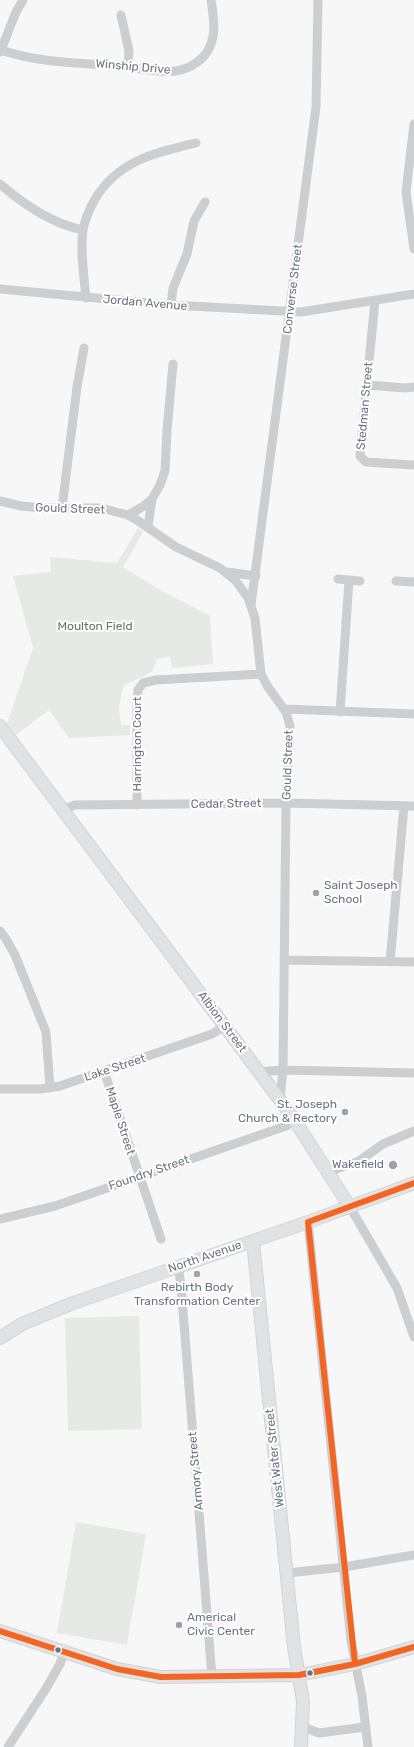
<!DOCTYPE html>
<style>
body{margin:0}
canvas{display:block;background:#f7f7f7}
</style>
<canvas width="414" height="1747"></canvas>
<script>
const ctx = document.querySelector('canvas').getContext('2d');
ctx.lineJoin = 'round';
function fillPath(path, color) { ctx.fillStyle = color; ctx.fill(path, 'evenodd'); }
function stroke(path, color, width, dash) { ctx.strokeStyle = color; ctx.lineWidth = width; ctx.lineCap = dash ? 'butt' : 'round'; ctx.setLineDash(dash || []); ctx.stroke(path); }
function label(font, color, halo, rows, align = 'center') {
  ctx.font = font + ' Rubik,sans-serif'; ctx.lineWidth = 4; ctx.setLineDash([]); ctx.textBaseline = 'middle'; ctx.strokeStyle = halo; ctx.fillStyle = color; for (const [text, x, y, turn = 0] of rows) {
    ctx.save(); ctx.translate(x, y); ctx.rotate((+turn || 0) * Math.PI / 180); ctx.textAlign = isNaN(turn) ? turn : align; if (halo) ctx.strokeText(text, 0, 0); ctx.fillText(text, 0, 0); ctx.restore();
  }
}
const green = new Path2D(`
 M138,528l5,4 -20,35 37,23 50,26 3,48 -41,4 -2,-11 -14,2v3l-4,10 -29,14 -4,22 2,17h9v10l-61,3 -20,-28 -33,25 -9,-12 26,-75 -20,-72 38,-4 -1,-15 67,6z
 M139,1316l3,113 -74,2 -3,-113z
 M76,1522l70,12 -19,111 -70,-12z`);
const minor = new Path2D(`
 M121,15l8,36 -1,16
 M1,50l15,-38 7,-12
 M0,52l1,-2c38,13 80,13 120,16 18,2 37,7 55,5 7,-1 14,-4 20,-8 22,-15 19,-39 15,-63
 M414,124l-8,68 8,57
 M0,184c23,20 53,40 83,46
 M0,289l171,16 130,7 113,-18
 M86,298c-2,-22 -6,-46 -3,-68 2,-11 7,-22 12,-31 24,-39 60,-46 101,-56
 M375,300l-15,156 6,6 48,3
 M171,305l2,-17 14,-34 7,-33 11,-19
 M367,385l38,3 9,-1
 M0,501l21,5 21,2h59l27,7 9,5 39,27 44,21 16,13 12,17 7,20 6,56 7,13 18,25 4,14 -4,77 -3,267 -3,30
 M62,508l15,-121 7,-39
 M128,515l16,-9 8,-7
 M148,527l4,-28 8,-14 5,-14 2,-41 6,-66
 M227,572l29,4
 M338,579l22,2
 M396,581l18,1
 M251,605l65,-498 2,-107
 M285,709l129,5
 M340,712l9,-132
 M137,805v-98l1,-17 5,-7 13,-3 105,-6
 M63,810l12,-5 211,-2 128,3
 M0,931l6,8 9,16 31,77 4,56
 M284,960l130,2
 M390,962l14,-156
 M104,1071l57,168
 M259,1072l24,-2 131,3
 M0,1089h40l20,-3 152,-52 13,-8
 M328,1172l31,-11 24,-17 31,-13
 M350,1207l47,81 17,49
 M0,1219l55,-13 231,-80 9,-5
 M308,1222l43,419 11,55 6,51
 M178,1266l3,19 31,392
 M287,1573l57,-6 70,-12
 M303,1727l16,6 46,-6
 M8,1747l39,-60 13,-23 4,-12`);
const major = new Path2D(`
 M0,726l280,374 15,21 55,86
 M253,1241l41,406 9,54 -2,46
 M0,1338l22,-14 51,-21 235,-81 106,-39
 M0,1631l117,38 44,8 138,-2 56,-11 59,-17`);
const bus1 = new Path2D(`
 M0,1631l117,38 44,8 138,-2 56,-11 59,-17
 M355,1664l-47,-442 106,-39`);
const markers = [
 [316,893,4,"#9ba3ad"],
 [345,1112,4,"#9ba3ad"],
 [393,1165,5,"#9ba3ad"],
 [197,1274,4,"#9ba3ad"],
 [179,1625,4,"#9ba3ad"],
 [58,1650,3.5,"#697685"],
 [310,1673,3.5,"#697685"]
];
const streetNames = [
 ["Winship Drive",133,67,5],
 ["Converse Street",293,289,-83],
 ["Jordan Avenue",145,303,5],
 ["Stedman Street",365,406,-85],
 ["Gould Street",70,509,2],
 ["Harrington Court",138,744,-90],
 ["Gould Street",288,765,-88],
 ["Cedar Street",226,804,-1],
 ["Albion Street",222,1022,53],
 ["Lake Street",115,1068,-18],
 ["Maple Street",120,1121,72],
 ["Foundry Street",149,1173,-19],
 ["North Avenue",205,1257,-19],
 ["West Water Street",275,1458,-96],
 ["Armory Street",196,1471,-95]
];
const parkNames = [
 ["Moulton Field",95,627]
];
const poiNames = [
 ["Saint Joseph",324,886],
 ["School",324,900],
 ["St. Joseph",337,1105,"right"],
 ["Church & Rectory",337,1119,"right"],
 ["Wakefield",384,1165,"right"],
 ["Rebirth Body",197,1288,"center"],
 ["Transformation Center",197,1302,"center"],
 ["Americal",187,1618],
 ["Civic Center",187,1632]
];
fillPath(green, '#e6eae5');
stroke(major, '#d3d4d5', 14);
stroke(minor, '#cdced0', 9);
stroke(major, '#e1e2e3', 12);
stroke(bus1, '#f26522', 6);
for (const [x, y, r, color] of markers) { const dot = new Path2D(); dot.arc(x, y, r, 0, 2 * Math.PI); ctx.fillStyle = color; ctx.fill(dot); stroke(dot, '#fff', 1.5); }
label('12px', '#697685', '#fff', streetNames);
label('12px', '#667764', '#fff', parkNames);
label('12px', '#697685', '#fff', poiNames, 'left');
</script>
